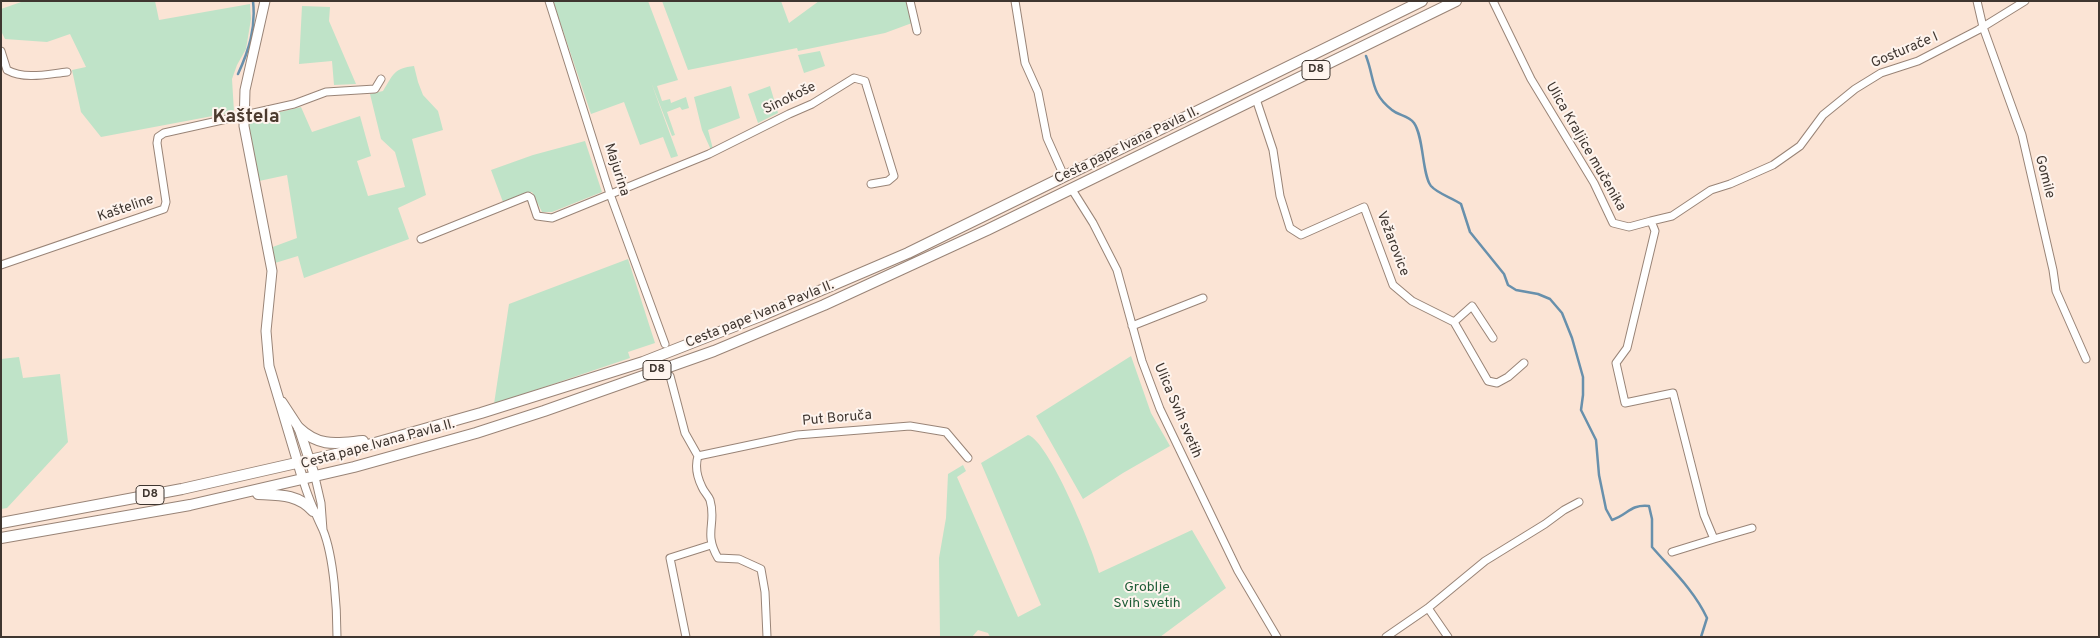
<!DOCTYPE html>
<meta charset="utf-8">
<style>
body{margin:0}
#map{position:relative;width:2100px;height:638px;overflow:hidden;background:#fbe4d5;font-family:Overpass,sans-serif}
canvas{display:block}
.frame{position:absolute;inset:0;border:2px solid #3f3630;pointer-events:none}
</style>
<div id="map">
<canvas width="2100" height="638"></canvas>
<div class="frame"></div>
</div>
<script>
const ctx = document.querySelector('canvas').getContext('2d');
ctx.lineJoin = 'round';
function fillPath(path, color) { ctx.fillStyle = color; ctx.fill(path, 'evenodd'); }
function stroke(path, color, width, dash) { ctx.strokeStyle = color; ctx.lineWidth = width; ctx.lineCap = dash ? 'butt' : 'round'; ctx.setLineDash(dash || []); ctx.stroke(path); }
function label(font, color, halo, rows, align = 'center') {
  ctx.font = font + ' Overpass,sans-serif'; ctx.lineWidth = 4; ctx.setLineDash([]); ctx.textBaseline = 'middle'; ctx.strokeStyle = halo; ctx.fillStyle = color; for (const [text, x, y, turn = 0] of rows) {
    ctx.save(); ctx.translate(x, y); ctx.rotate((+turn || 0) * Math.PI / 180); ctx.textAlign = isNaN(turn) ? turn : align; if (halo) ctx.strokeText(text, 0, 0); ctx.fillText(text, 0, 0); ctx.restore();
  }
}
const green = new Path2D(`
 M24,1h131l4,19 91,-16 1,15 -5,30 -9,16 -5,14 2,33 -133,25 -20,-25 -9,-42 14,-3 -16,-33 -23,8 -42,-3 -4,-8v-22z
 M553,1h95l30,79 -21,6 5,15 8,-2 1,4 15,-6 3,11 -7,2 -2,-3 -13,5 8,23 -3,1 -21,-54 27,74 -7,2 -8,-21 -23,8 -16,-43 -33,12z
 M662,1h119l8,22 30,-22h87l6,22 -27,10 -87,18 -1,-3 -109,22z
 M302,6l28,1 -1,14 27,63 -22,1 -2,-24 -33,3z
 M820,51l5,15 -21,7 -6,-18z
 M414,66l4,16 5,13 15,16 5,19 -31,9 14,56 -28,13 11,31 -105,39 -6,-22 -23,7 -5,-15 27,-10 -10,-63 -28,6 -11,-61 53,-13 11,25 48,-16 11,40 -14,5 11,35 37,-9 -10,-35 -14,-13 -11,-45 13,-3c10,-16 11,-23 31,-25z
 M731,86l9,32 -32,12 5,19 -2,1 -9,-20 -8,-33z
 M770,86l8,27 -20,10 -10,-29z
 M585,141l17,51 -50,20h-10l-10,-20 -29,10 -12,-32 42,-15z
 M628,259l27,84 -27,9 2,6 -136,46 15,-100z
 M1131,356l20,57 19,33 -47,27 -40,26 -47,-83z
 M19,357l4,21 37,-4 8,68 -61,66 -6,1v-150z
 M1028,435c21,6 65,114 71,138l93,-43 34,58 -66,49h-170l-2,-4 -10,-3 -6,7h-32l-1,-79 7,-40 2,-44 15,-9 3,6 -9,6 61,140 23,-12 -60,-142z`);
const stream = new Path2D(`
 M1366,56c9,23 4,37 26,54 7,6 16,5 22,13 10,14 8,52 17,63 7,8 22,12 30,18l9,28 34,42 4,11 8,5 22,4 12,5 12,14 10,25 11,39v18l-2,15 15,30 3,35 7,34 6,11c16,-5 18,-16 37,-14l3,13v28c20,23 42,43 55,71l-6,19
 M238,74c11,-24 18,-46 15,-73`);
const minor = new Path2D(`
 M549,1l61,193 55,150
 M910,1l7,30
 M1015,1l10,62 13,29 9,46 17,38
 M1493,1l38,78 63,104 19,40 16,4 22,-6 4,10 -28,117 -11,15 9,40 48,-10 31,122 10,24 38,-11
 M1977,1l6,26 39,108 31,135 3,21 30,68
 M1,51l6,19c18,10 41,4 60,2
 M1256,99l17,51 7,46 10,32 11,7 63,-28 29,78 19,16 42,21 18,-16 21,32
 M1071,188l22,35 24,47 25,91 18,48 78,162 39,66
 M1651,221l21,-5 39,-26 19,-6 43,-19 27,-19 23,-31 32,-26 26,-16 37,-12 60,-31 47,-29
 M421,239l107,-43 3,2 6,18 15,2 157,-64 80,-40 23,-10 42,-26 11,3 29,95 -6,5 -17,3
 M1,265l163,-56 2,-7 -9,-59 1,-6 6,-4 130,-29 32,-12 49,-3 6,-10
 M1454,322l34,59 9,2 11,-6 16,-14
 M1132,326l71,-28
 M670,376l15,57 13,23c-3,10 -1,21 4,31 2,5 6,8 8,13 7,24 -7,32 8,58l21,1 22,10 4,23 2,45
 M698,456l99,-21 113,-9 36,6 22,26
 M315,477l6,26 2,27
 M303,480c5,18 12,33 20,50 11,27 14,78 14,107
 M1672,552l42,-13
 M1428,608l20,29
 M686,637l-16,-79 41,-13
 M1386,637l42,-29 57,-47 60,-37 19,-14 15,-8`);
const tertiary = new Path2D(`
 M265,1l-20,89 -1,36 28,145 -6,60 3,35 34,114
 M282,402l17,26 16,49`);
const primary = new Path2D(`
 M299,428c21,20 39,15 64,13
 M258,494c21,1 40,0 55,17
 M1,523l181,-34 154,-35 145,-41 162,-51 120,-47 145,-62 514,-252
 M1,538l189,-33 164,-38 122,-34 68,-22 170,-60 110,-46 163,-75 469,-229`);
const shields = [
 [1316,70,28],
 [657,370,28],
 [150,495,28]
];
const shieldNames = [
 ["D8",1316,70],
 ["D8",657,370],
 ["D8",150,495]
];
const streetNames = [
 ["Gosturače I",1905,51,-23],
 ["Sinokoše",790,99,-26],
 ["Cesta pape Ivana Pavla II.",1127,146,-26],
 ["Ulica Kraljice mučenika",1585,147,60],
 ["Majurina",616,170,72],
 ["Gomile",2044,177,75],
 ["Kašteline",126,209,-19],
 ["Vežarovice",1392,244,69],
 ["Cesta pape Ivana Pavla II.",760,315,-22],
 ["Ulica Svih svetih",1177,411,67],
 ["Put Boruča",837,419,-5],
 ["Cesta pape Ivana Pavla II.",378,445,-15]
];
const parkNames = [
 ["Groblje",1147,588],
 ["Svih svetih",1147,604]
];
const districtNames = [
 ["Kaštela",246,118]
];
fillPath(green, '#bfe3c8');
stroke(stream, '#6890ac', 2.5);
stroke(minor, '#998477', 9);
stroke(tertiary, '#998477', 11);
stroke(primary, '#998477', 12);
stroke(minor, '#fff', 7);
stroke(tertiary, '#fff', 9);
stroke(primary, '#fff', 10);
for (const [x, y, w] of shields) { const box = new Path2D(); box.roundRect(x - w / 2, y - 9.5, w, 19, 4); ctx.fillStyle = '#fef4ee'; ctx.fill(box); stroke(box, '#3f3630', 1); }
label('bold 12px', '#3f3630', null, shieldNames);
label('14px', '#3f3630', '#fef4ee', streetNames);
label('14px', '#1c5b35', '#fef4ee', parkNames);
label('bold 19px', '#4c3a2e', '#fef4ee', districtNames);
</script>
